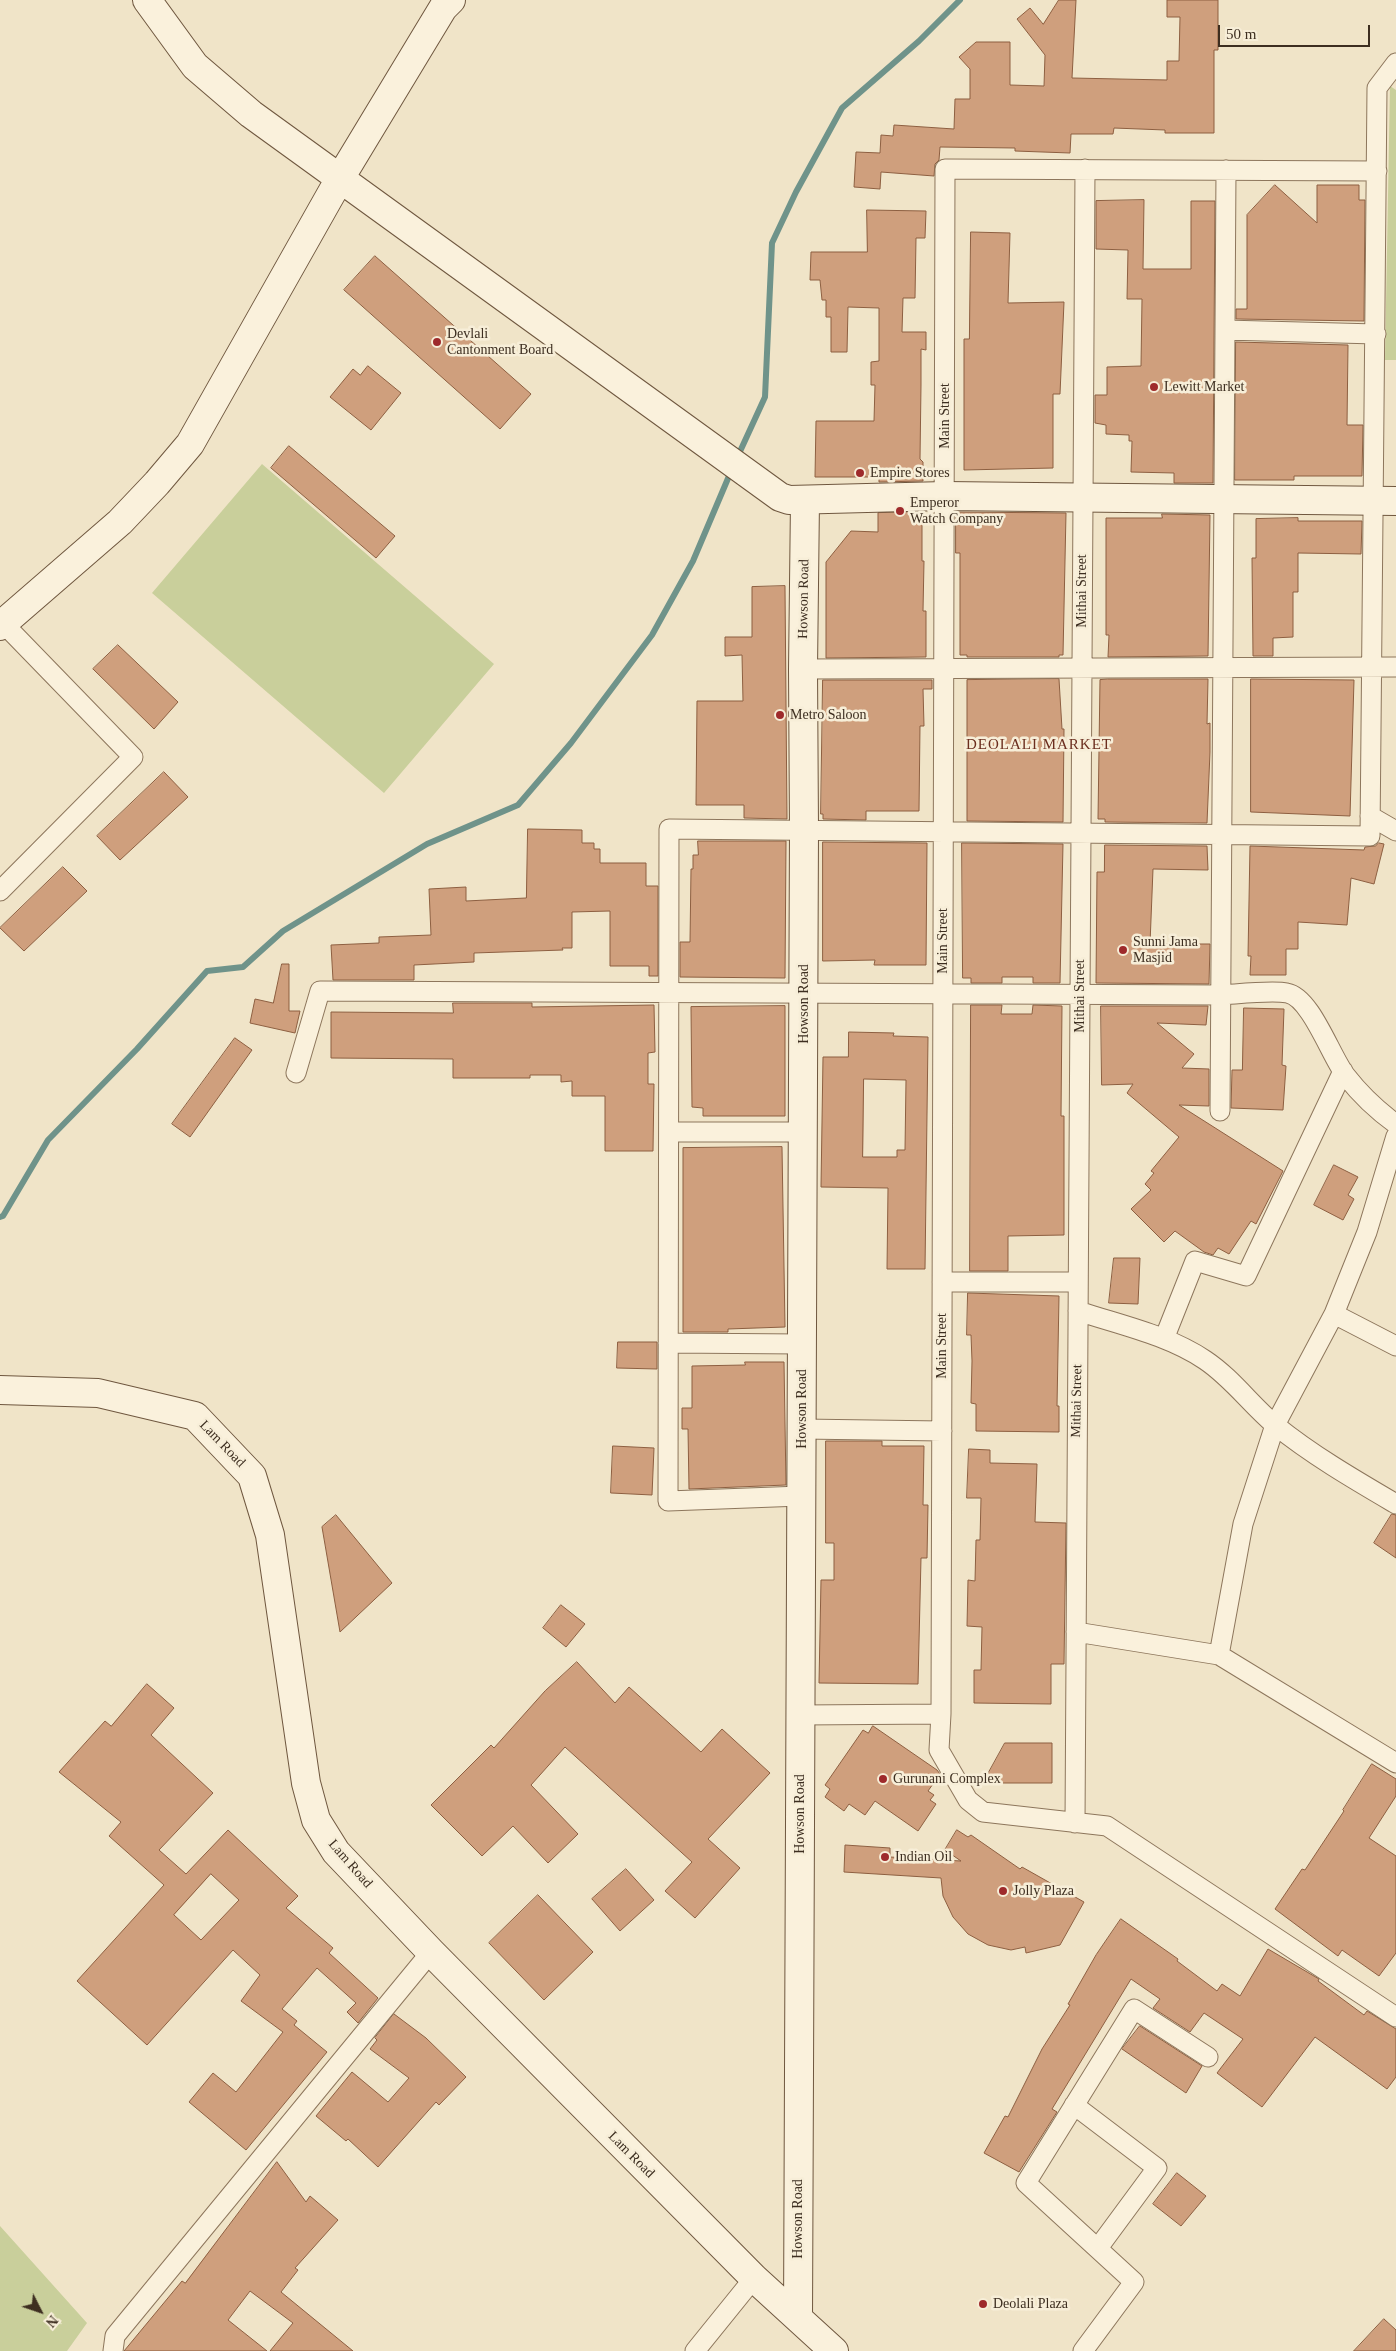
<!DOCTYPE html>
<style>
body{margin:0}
#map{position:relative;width:1396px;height:2351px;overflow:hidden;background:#f0e4c8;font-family:Georgia,serif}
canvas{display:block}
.north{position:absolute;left:15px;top:2286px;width:50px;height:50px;-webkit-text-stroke:4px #f7eed8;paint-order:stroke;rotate:131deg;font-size:14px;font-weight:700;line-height:20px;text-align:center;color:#3d2e20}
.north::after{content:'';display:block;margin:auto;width:18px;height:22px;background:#3d2e20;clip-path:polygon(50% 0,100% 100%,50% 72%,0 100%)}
.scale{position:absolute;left:1218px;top:25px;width:152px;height:22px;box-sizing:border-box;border:2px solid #3d2e20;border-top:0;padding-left:6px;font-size:15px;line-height:18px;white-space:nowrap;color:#3d2e20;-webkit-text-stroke:4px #f7eed8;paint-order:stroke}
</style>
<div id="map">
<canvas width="1396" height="2351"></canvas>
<div class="north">N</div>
<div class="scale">50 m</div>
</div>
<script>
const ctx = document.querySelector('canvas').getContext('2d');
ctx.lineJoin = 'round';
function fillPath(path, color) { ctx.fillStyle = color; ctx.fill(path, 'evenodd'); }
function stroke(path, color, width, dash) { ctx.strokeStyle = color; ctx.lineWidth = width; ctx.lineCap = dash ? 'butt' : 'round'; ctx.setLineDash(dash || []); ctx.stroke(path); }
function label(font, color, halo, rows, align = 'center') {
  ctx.font = font + ' Georgia,serif'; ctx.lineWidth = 5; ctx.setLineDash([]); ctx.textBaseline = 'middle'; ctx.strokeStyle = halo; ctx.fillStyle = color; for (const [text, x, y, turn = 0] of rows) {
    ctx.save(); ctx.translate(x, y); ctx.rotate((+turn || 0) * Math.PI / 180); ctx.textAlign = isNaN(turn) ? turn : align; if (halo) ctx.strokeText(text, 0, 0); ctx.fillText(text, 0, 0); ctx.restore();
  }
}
const green = new Path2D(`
 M1390,86l6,4v270h-11z
 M262,464l232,200 -110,129 -232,-200z
 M0,2226l87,97 -20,28h-67z`);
const stream = new Path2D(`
 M737,458l28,-61 7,-154 24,-51 46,-84 77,-67 41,-41
 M0,1217l3,-1 45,-76 89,-91 70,-78 36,-4 40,-36 144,-87 91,-39 53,-62 81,-108 41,-74 39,-92`);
const building = new Path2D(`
 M1059,0h17l-4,78 95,2v-19h12l1,-44h-13v-17h51v50h-4v83h-49v-3l-51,-2 -1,6h-42l-1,19 -55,-2v-3l-75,-1 -1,13 -4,4 -1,12 -53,-4 -1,17 -26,-2 2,-35 24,1 1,-18 12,1 1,-11 60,4 1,-30h15v-30l-11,-12 17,-15h34v43l34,1 1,-31 -28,-36 13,-11 13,16z
 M1275,185l42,38v-38h42v15h6l-1,121 -128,-2v-10h11v-94z
 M1144,200l-1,69h48v-68h24l-2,282h-39v-10l-43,-1 1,-31h-3v-6l-23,-1v-9l-11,-2v-28h12v-28l34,-1 1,-67h-15l1,-49 -32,-1v-48z
 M867,210l59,1 -1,27h-9l-1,60h-12l-1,34h24v18l-5,-1v36l-1,74 3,3v19l-44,1v-5h-64l1,-56h58l1,-36h-4v-23l8,-1v-53l-31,-1 -1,45h-16v-35h-5v-17h-4l-2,-20h-10l1,-28h56z
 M971,232l39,1 -2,70 56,-1 -4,92h-7v74l-89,2v-131h5z
 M375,256l156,138 -31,35 -156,-139z
 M1236,342l112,3 -1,80h16l-1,51h-68v4h-59z
 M368,366l33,27 -30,37 -41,-33 23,-28 7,6z
 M289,446l106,90 -19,22 -105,-90z
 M922,512v49h2l-1,50h3v46l-100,1v-96l25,-31 27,1v-19z
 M956,512l110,1 -3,142h-4v2h-92v-2h-7v-102h-4z
 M1162,514l48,1 -2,141 -100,1 1,-22h-3v-117h56z
 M1298,518v3h64l-1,33 -63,-1v39h-5v45l-20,1v18h-20l-1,-98h4v-39z
 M785,586l2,233 -43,-1v-13h-48l1,-104h46l-1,-46 -17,1v-19h27v-50z
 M118,645l60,57 -24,27 -61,-60z
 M1059,679l3,50h2l-1,93 -96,-1v-141z
 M1108,679h100l-1,45 3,-1v29l-3,71 -102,-1v-3h-7l2,-139z
 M1251,679l103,1 -4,136 -99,-4z
 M823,680h109v9h-9l1,37h-4l-1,85h-53v9l-43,-1v-5h-2z
 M164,772l24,25 -68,63 -23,-24z
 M528,829l54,1v13h12v6h6v14h46v23h12v90h-9v-10h-39v-55l-38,1v36h-10l1,2 -89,3v9l-60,3v15h-81l-2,-35 48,-2v-6l52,-2 -2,-46 37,-2v14l60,-3z
 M698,841h88l-1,137 -105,-1v-35h10l1,-73h2v-14h5z
 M823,842l104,1 -1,122h-52l1,-5 -52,1z
 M962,843l101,1 -3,139h-27v-6h-31v6h-31v-5h-8z
 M1379,843l5,1 -10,40 -23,-6 -4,47 -49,-3v27h-12v26h-36l1,-19h-3l2,-110 114,4 1,-3 10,-1z
 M1105,845l102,1 1,24 -55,-1 -3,75h60l-1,40 -113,-1 1,-111h7z
 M63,867l24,24 -63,60 -24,-23z
 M282,964h7v47h11l-5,22 -45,-10 5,-24 18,4z
 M453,1003h79v4l122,-2 1,47 -7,1v31h6l-1,67h-48v-55h-33v-15l-11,1v-7h-31v3h-77v-19l-122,-1v-46l122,1z
 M971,1005h31l-1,9h31l1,-9 29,1 -1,110h3v119l-56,1v35h-38z
 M785,1006v110h-82v-8l-11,-1 -1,-100z
 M1101,1006h107l-2,19 -49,-2 37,31 -12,14 27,1v37l-30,-1 104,66 -27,53 -5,-3 -22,33 -11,-6 -5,7 -9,-3 -29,-21 -11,11 -33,-33 20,-19 -6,-6 9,-11 -3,-2 28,-34 -52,-44 6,-9 -31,1z
 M1244,1008l40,1 -2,56 4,1 -3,44 -52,-2 1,-38h10z
 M849,1032l45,1 -1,3 35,1 -3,232h-38l1,-81 -67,-1 2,-130h25zM864,1079l42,1 -1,70h-8v7h-34z
 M235,1038l17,12 -62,87 -18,-13z
 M782,1147l3,180 -57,2v3h-45v-184z
 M1334,1165l24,12 -10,18 6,4 -11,21 -29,-15z
 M1114,1258h26l-2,46 -29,-1z
 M968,1293l91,3 -2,110h2v26l-83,-1v-27l-5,-1 1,-42 -1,-26h-4z
 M618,1342h39v27l-40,-1z
 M745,1362h39l2,123 -97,4 -1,-60h-6v-21h10v-42l53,-1z
 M826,1441h56v5h42l-1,59h5l-1,53h-6l-3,126 -99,-1 2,-103h13v-37h-8z
 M613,1446l41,2 -2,47 -41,-2z
 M969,1449l21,1v13l47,1 -2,58 31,1 -2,141h-13v40l-77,-1v-33h7l1,-43 -15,-1 1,-46 7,1 1,-41h4l1,-42h-14z
 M1392,1514l4,1v43l-22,-15z
 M336,1515l56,68 -52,49 -18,-105z
 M561,1605l24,19 -19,23 -23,-19z
 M577,1662l38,41 14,-16 72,65 21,-23 48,44 -62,66 32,29 -45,50 -30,-27 27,-29 -127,-115 -34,38 47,49 -30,29 -35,-37 -31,30 -51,-51 60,-60 3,3 51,-57z
 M147,1684l27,24 -23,27 62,58 -54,57 27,24 42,-44 70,66 -12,12 47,40 -4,5 49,45 -20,25 -11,-11 9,-9 -39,-35 -35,41 15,12 -3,4 33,27 -81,98 -57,-48 24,-29 23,19 47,-60 -42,-31 19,-26 -27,-25 -86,95 -70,-64 87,-96 -55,-49 12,-14 -62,-50 46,-51 6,5zM211,1874l28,26 -38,40 -27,-25z
 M873,1726l64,44 3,4 -12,17 6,4 -4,5 6,4 -18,27 -43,-30 -10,14 -16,-11 -5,7 -19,-14 5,-8 -5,-4 38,-55 5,3z
 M1005,1743h47v40h-69z
 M1372,1764l24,15v17l-27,42 27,18v97l-17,23 -37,-26 -4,6 -63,-47 27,-40 3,1 39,-59 -1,-1z
 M957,1830l11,7 3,-2 49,34 2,-2 62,35 -24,43 -34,8 -1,-6 -14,3 -23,-5 -20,-11 -15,-17 -10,-21 -2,-18 -97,-6 1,-27 45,3v9l71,4 -16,-11z
 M626,1869l28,31 -34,31 -28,-32z
 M538,1895l55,57 -49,48 -55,-57z
 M1121,1919l57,40 -1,2 40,30 5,-7 18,12 28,-47 51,30 -1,2 46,34 3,-4 29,18v48l-9,12 -72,-52 -53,70 -45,-34 26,-34 -39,-26 -14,19 -37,-24 7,-9 -29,-20 -79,130 5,3 -38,60 -35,-19 21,-37 3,1 34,-68 28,-44 -2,-1 28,-49z
 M394,2014l32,24 40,39 -27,28 -3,-3 -58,65 -30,-28 -2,2 -30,-25 36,-44 36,30 21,-24 -39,-29 7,-9 -2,-2z
 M1140,2026l62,40 -16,27 -64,-44z
 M277,2162l29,40 4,-6 28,24 -43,48 3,2 -17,22 72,59h-83l23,-28 -43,-32 -22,29 39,31h-143l58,-70 3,2z
 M1177,2173l29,23 -25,30 -28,-22z
 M1384,2319l12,11v21h-42z`);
const street = new Path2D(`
 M1377,171l-432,-2 -4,1545 -2,36 29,50 15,12 124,14 289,191
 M1225,330l151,4
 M803,669l593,-2
 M1370,816l26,15
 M0,891l133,-134 -130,-134
 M296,1073l24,-82 901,4c17,-1 51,-5 66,-2 24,4 44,64 59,83 14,18 32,35 50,48
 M1220,1111l6,-941
 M669,1132h134
 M942,1282h136
 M1078,1311c42,14 90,24 127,49 27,18 46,45 70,65 37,30 80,55 121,79
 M1334,1314l62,32
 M1164,1339l31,-78 51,15 97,-205
 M668,1343l134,1
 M802,1429l140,2
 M801,1496l-133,5 1,-672 701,7 7,-748 19,-25
 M1076,1632l143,23 177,108
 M1219,1655l24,-131 32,-99 59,-111 33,-82 29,-96
 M800,1715l141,-1
 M1075,1823l10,-1654
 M1074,2105l83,63 -59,80
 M113,2351l2,-15 316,-384
 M695,2351l59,-73
 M1083,2351l51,-69 -108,-99 108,-174 74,48`);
const secondary = new Path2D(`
 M147,0l48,66 56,48 529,383 9,3 156,-4 451,5
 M0,626l120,-104 37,-39 33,-39 149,-264 104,-172 8,-8
 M0,1390l98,3 97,23 57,60 18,59 36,248 10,37 20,32 95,100 323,326 80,73
 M798,2318l6,-1488 -1,-161 2,-169`);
const markers = [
 [437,342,5,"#9e2a2b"],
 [1154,387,5,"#9e2a2b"],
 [860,473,5,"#9e2a2b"],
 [900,511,5,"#9e2a2b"],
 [780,715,5,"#9e2a2b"],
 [1123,950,5,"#9e2a2b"],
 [883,1779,5,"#9e2a2b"],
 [885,1857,5,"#9e2a2b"],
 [1003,1891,5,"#9e2a2b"],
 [983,2304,5,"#9e2a2b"]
];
const poiNames = [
 ["Devlali",447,334],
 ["Cantonment Board",447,350],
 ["Lewitt Market",1164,387],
 ["Empire Stores",870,473],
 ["Emperor",910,503],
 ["Watch Company",910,519],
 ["Metro Saloon",790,715],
 ["Sunni Jama",1133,942],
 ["Masjid",1133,958],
 ["Gurunani Complex",893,1779],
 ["Indian Oil",895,1857],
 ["Jolly Plaza",1013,1891],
 ["Deolali Plaza",993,2304]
];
const streetNames = [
 ["Main Street",945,416,-90],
 ["Mithai Street",1082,591,-90],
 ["Howson Road",804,599,-89],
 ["Main Street",943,941,-90],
 ["Mithai Street",1080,996,-90],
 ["Howson Road",804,1004,-90],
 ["Main Street",942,1346,-90],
 ["Mithai Street",1077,1401,-89],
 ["Howson Road",802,1409,-90],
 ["Lam Road",222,1444,46],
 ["Howson Road",800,1814,-90],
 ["Lam Road",350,1864,49],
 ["Lam Road",631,2155,45],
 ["Howson Road",798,2219,-90]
];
const neighbourhoodNames = [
 ["DEOLALI MARKET",1039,745]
];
fillPath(green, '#c9cf9b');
stroke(stream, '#6f938a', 6);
fillPath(building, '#cf9f7d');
stroke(building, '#8d5f41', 1);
stroke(street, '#8d765c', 21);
stroke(secondary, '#6f573f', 30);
stroke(street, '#faf1dc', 19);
stroke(secondary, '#faf1dc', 28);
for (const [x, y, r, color] of markers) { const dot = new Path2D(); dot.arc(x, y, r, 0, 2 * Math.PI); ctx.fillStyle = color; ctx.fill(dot); stroke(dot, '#f7eed8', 2); }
label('14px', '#3d2e20', '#f7eed8', poiNames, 'left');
label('14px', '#3d2e20', '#f7eed8', streetNames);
ctx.letterSpacing = '1px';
label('15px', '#6b2e1e', '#f7eed8', neighbourhoodNames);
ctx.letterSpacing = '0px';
</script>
